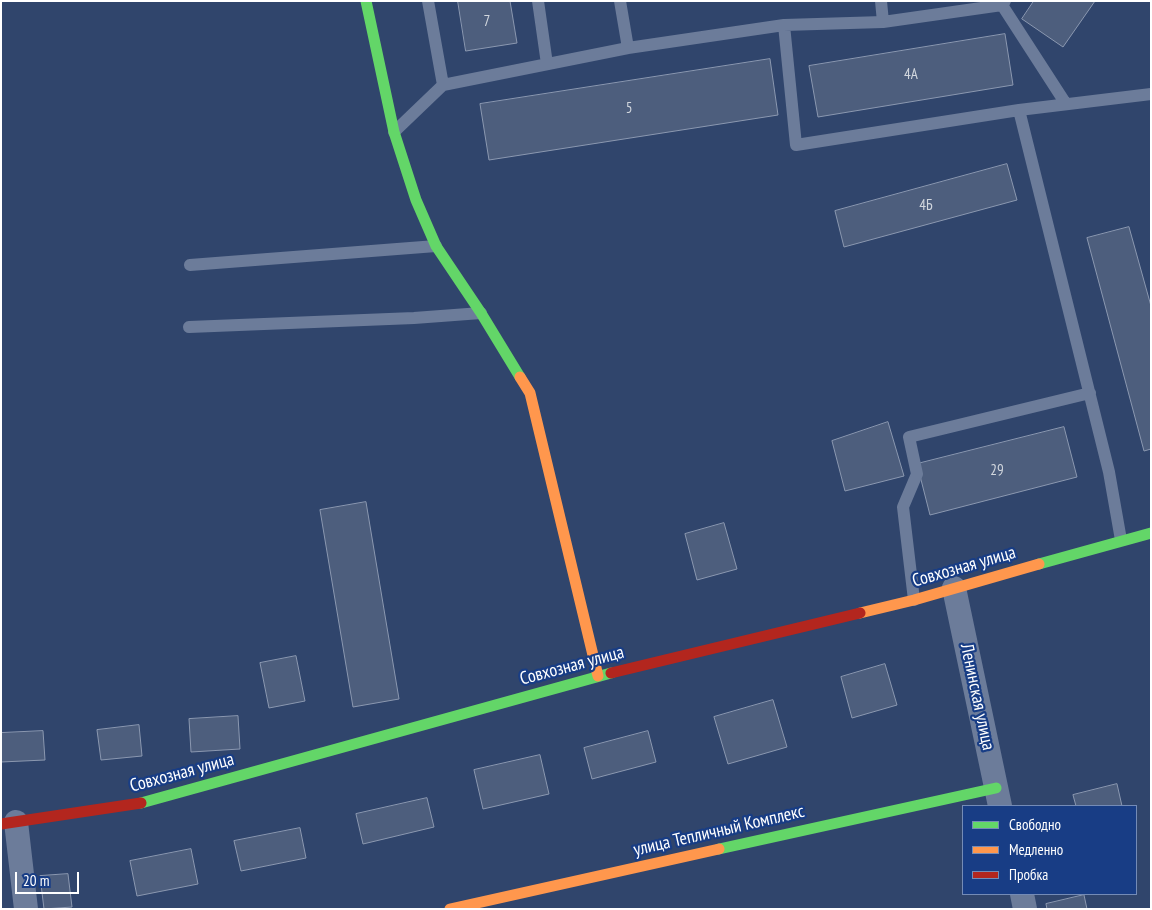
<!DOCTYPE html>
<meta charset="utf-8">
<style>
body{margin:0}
#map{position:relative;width:1152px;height:910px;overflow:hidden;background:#30456c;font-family:"PT Sans Narrow",sans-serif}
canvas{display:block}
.frame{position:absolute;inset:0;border:2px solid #fff;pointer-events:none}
.legend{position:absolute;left:962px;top:805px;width:175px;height:90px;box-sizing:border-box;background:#183d85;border:1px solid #748bb6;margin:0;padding:6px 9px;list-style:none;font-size:15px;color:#fff}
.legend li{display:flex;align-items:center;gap:10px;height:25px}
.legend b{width:25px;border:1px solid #748bb6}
.scale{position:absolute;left:15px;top:872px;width:64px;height:22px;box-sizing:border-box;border:2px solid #fff;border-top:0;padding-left:6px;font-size:15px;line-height:18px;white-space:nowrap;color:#fff;-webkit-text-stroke:4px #183d85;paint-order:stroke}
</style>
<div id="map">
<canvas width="1152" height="910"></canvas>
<div class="frame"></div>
<ul class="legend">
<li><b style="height:6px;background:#63d668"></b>Свободно</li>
<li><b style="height:6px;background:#ff974d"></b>Медленно</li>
<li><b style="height:6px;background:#b3261e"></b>Пробка</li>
</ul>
<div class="scale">20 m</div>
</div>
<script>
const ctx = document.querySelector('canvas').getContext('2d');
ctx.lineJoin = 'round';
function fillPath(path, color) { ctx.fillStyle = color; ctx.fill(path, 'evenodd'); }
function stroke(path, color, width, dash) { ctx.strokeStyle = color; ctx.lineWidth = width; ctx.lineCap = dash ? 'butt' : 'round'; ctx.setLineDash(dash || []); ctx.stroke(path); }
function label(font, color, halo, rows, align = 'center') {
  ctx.font = font + ' "PT Sans Narrow",sans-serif'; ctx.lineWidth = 4.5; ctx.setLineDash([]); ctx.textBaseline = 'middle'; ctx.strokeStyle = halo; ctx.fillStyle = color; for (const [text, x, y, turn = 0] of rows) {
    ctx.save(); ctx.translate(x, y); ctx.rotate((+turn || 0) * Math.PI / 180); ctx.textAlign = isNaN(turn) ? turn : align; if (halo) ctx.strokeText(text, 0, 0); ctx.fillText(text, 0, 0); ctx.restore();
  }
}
const building = new Path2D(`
 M458,1h52l7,42 -51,8z
 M1034,1h61l-32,46 -41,-28z
 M1005,34l8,51 -195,32 -9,-51z
 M770,59l8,56 -289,45 -9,-56z
 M1007,164l10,36 -173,47 -9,-36z
 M1129,227l22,79v143l-7,2 -57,-213z
 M888,422l16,54 -59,15 -13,-50z
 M1064,427l13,50 -147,38 -13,-51z
 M366,502l33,197 -46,8 -33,-197z
 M724,523l13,46 -40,11 -12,-46z
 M296,656l9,45 -36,7 -9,-45z
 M885,664l12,41 -45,13 -11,-41z
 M773,700l14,47 -59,17 -14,-47z
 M238,716l2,33 -49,3 -2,-33z
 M139,725l3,31 -41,4 -4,-30z
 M43,731l2,29 -44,2v-29z
 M648,731l8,31 -64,17 -8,-31z
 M540,755l9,39 -66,15 -9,-39z
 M1117,784l5,22h-46l-3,-11z
 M427,798l7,29 -71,17 -7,-30z
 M300,828l6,30 -65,13 -7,-30z
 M191,849l7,35 -61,12 -7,-35z
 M68,874l4,33 -28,2 -4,-33z
 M1084,895l3,14h-40l-1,-5z`);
const lane = new Path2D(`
 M428,1l15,84
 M538,1l9,63
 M620,1l8,47
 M881,1l2,21
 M1002,5l64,99
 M784,25l99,-3 119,-17 3,-4
 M1019,110l90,362 12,68
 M394,132l49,-47 185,-37 156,-23 12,120 223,-35 132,-16
 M190,265l246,-19
 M189,327l225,-9 67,-5
 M914,600l-11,-93 14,-33 -8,-37 181,-44`);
const street = new Path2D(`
 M954,588l46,218
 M16,822l10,87
 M1022,894l3,15`);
const fast = new Path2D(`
 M366,1l28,131 22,68 20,46 45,67 39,64
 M1039,564l112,-31
 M141,803l470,-130
 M719,849l277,-61`);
const slow = new Path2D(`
 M520,377l10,16 68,283
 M860,613l54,-13 125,-36
 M450,909l269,-60`);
const jam = new Path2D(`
 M611,673l249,-60
 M1,824l140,-21`);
const numberNames = [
 ["7",487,22],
 ["4А",911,75],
 ["5",629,109],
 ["4Б",926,206],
 ["29",997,471]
];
const streetNames = [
 ["Совхозная улица",964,567,-16],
 ["Совхозная улица",572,666,-15],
 ["Ленинская улица",977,697,78],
 ["Совхозная улица",182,773,-15],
 ["улица Тепличный Комплекс",719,831,-13]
];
fillPath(building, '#4d5e7d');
stroke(building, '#8b98b0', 1);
stroke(lane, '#6c7c9a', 12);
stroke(street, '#6c7c9a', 24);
stroke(fast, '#63d668', 11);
stroke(slow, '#ff974d', 11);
stroke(jam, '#b3261e', 11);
label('15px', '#d2d7de', null, numberNames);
label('18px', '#fff', '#183d85', streetNames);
</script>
